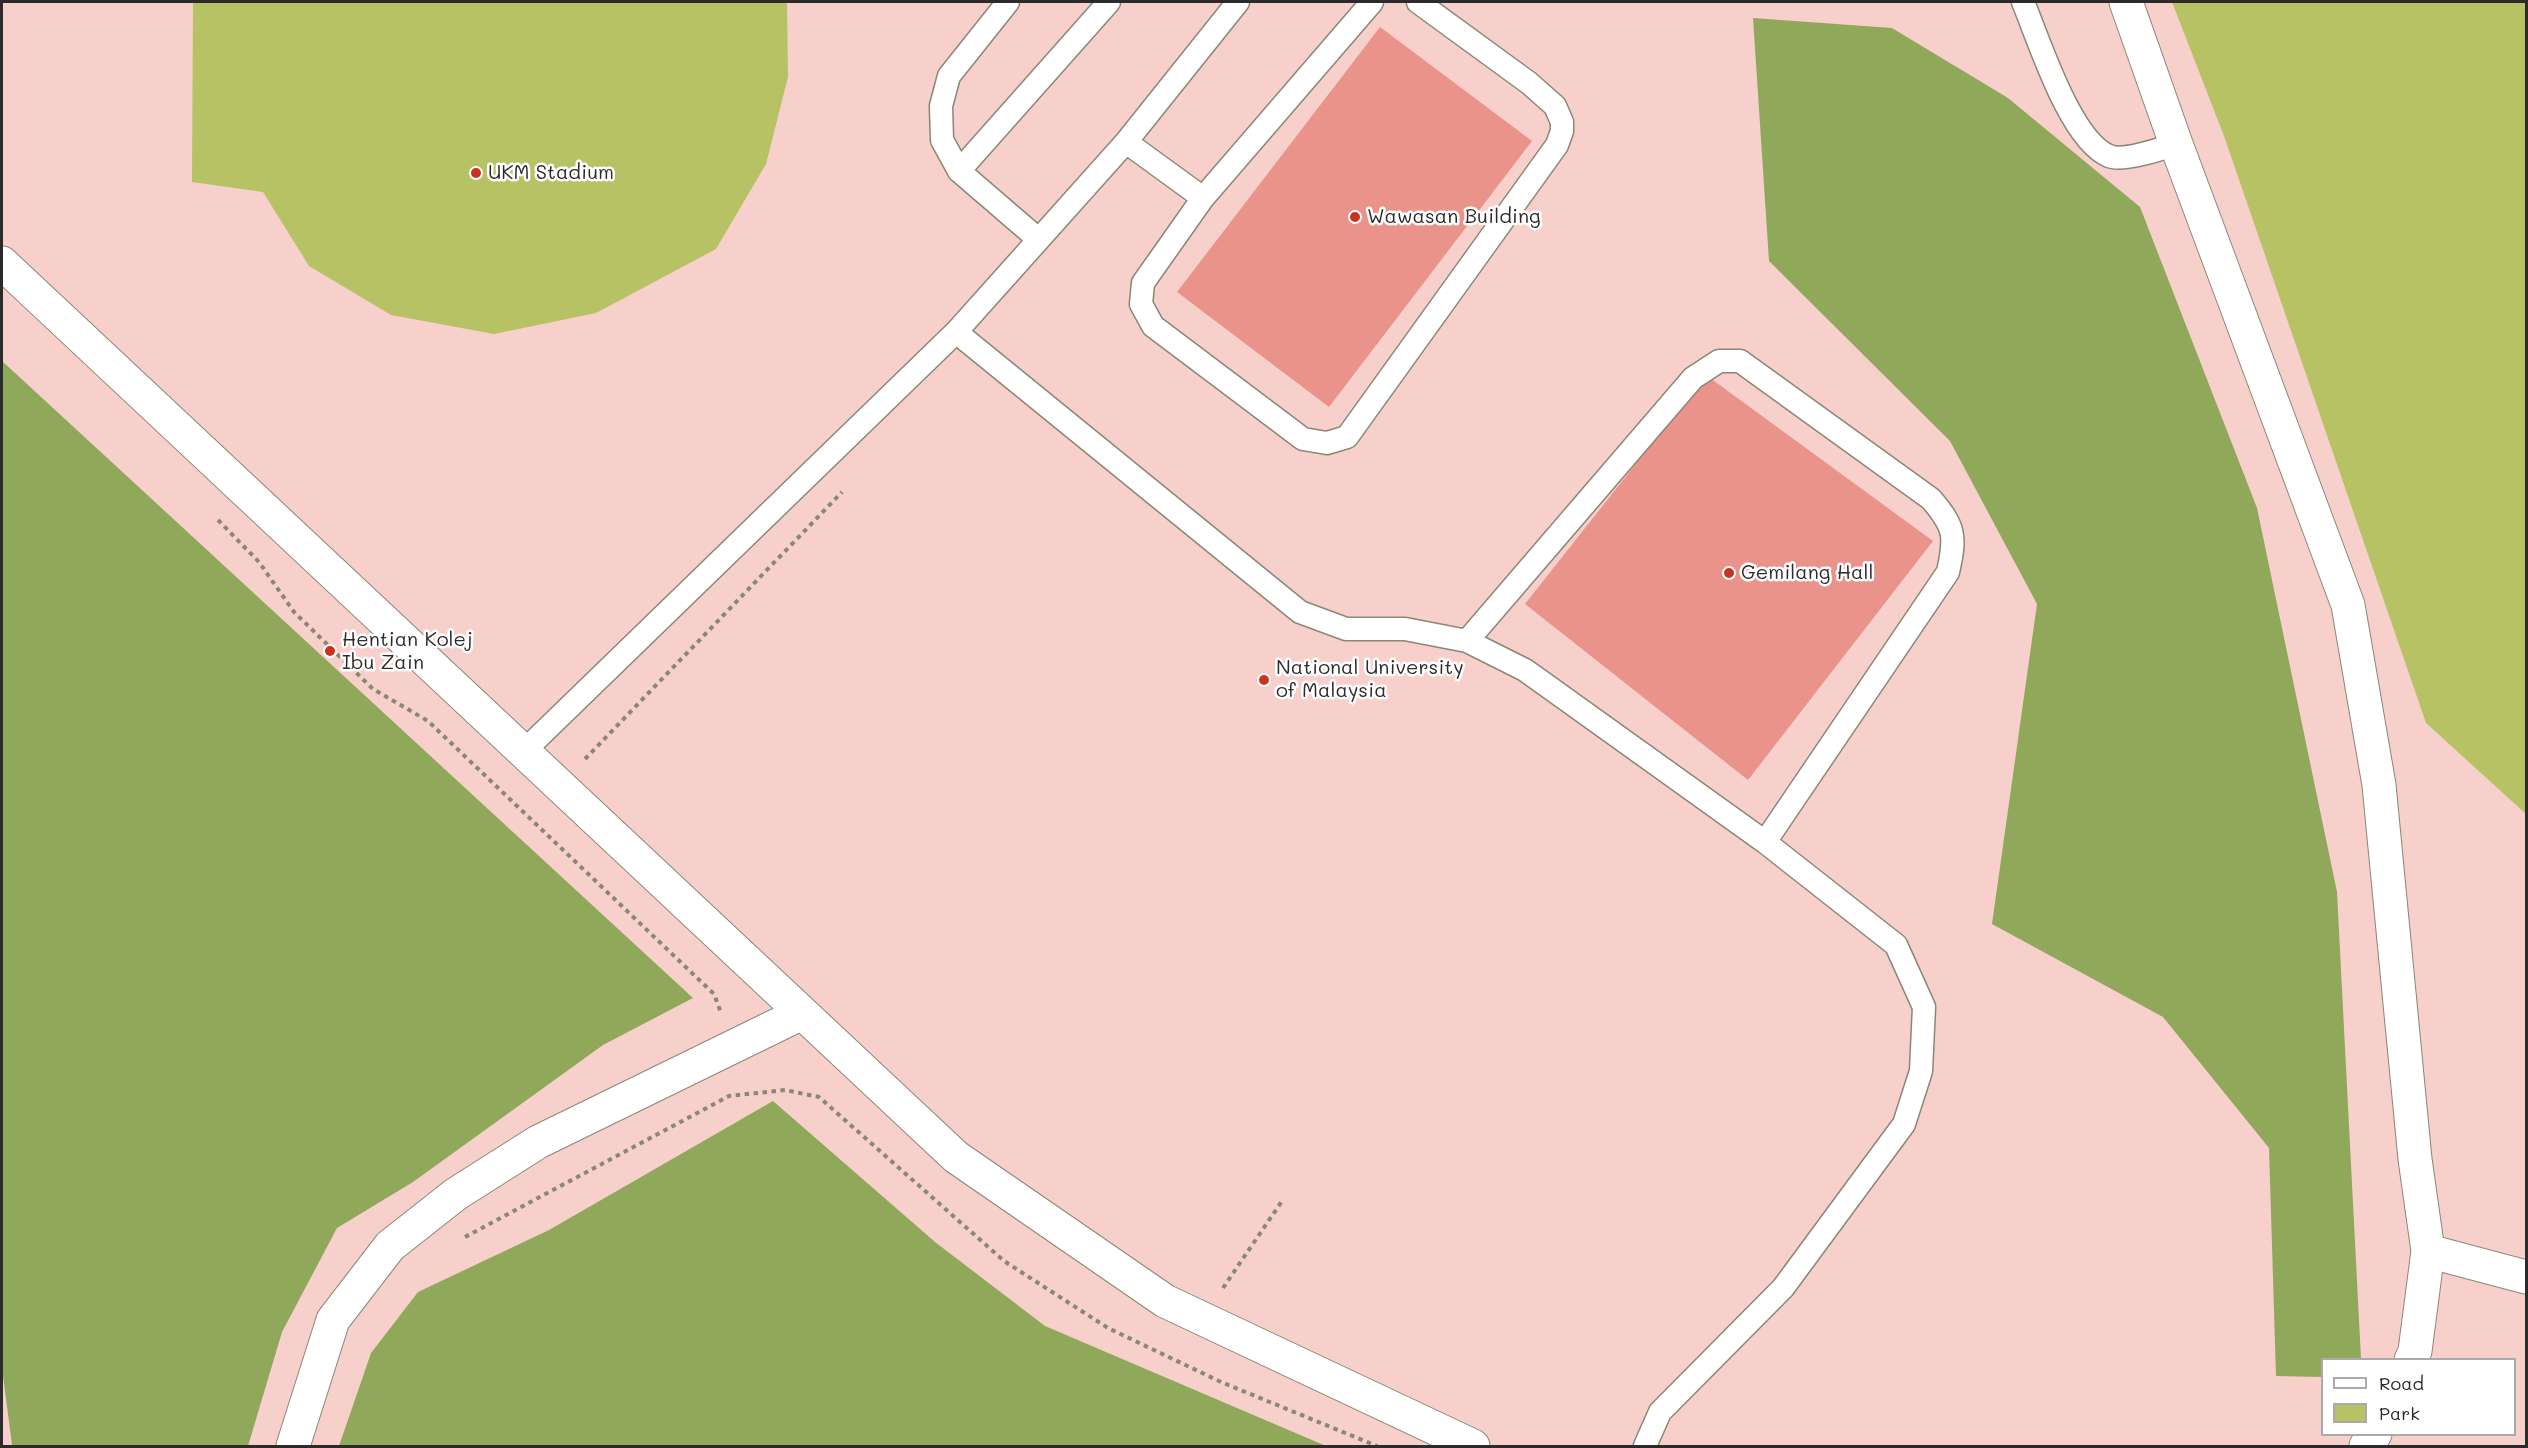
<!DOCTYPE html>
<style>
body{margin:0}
#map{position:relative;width:2528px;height:1448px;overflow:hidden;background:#eae3c1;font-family:Mali,sans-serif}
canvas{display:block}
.frame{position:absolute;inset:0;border:3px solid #2b2b2b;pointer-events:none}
.legend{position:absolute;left:2321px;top:1358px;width:195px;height:78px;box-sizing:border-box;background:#fff;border:2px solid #aaa;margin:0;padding:8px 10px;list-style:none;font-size:18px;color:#2b2b2b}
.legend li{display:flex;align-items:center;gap:12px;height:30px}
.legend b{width:30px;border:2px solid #aaa}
</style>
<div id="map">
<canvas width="2528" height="1448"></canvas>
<div class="frame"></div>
<ul class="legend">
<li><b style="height:8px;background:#fff"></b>Road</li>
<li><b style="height:16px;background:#b6c264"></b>Park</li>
</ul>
</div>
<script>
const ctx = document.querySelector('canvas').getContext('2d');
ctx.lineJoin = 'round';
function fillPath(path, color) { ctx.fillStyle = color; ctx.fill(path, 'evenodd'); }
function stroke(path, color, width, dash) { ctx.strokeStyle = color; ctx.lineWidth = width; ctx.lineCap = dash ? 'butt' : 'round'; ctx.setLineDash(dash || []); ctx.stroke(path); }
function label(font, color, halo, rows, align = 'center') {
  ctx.font = font + ' Mali,sans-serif'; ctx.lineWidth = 5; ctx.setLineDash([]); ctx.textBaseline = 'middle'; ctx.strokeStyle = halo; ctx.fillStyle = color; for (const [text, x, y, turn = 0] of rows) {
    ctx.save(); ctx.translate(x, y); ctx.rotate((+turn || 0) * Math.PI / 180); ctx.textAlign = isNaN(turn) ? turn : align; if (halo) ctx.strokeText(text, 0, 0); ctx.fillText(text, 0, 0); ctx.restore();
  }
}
const built = new Path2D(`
 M2,2h2524v1444h-2524zM2322,1360h192v74h-192z`);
const green = new Path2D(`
 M193,2h594l1,75 -22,87 -50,85 -120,64 -102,21 -103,-19 -82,-49 -46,-74 -71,-10z
 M2172,2h354v812l-100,-91 -202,-587z`);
const forest = new Path2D(`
 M1753,18l139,10 116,70 132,109 117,301 80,384 24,467 -39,1v17l-46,-1 -7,-228 -106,-131 -171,-93 45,-320 -87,-163 -181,-180z
 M2,361l691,637 -90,47 -190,137 -76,46 -55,104 -34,114h-232l-4,-1 -10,-77z
 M773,1101l162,141 110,84 281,120h-987l32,-93 47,-61 131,-62z`);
const building = new Path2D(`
 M1380,27l152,114 -203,266 -152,-115z
 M1706,375l227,166 -185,239 -223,-176z`);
const path = new Path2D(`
 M218,520l41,42 35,50 79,77 55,32 286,273 7,19
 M585,759l257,-267
 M465,1237l264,-141 56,-6 34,7 185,164 104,67 113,54 156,64
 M1223,1288l59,-87`);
const lane = new Path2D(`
 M1008,2l-59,74 -8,30 1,34 17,31 79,68
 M2023,2c16,38 47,138 86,154 14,6 52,-7 67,-12
 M1126,142l77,56 169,-196
 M959,171l150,-169
 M1203,198l-60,85 -2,21 12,22 150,113 24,4 20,-6 210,-292 5,-14v-9l-7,-16 -26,-23 -111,-81
 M956,332l344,280 46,17h59l62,12 58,29 240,172 131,103 28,62 -3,64 -17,53 -121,164 -123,124 -15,34
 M1467,641l226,-263 26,-17h21l191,138c24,28 25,37 17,73l-183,270
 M523,752l433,-420 170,-190 112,-140`);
const street = new Path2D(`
 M2126,2l50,142 172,461 31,180 36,374 13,92 -13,100 -4,9
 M2,263l954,894 209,144 308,145
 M2428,1251l98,26
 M293,1446l40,-126 57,-74 66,-52 82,-52 264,-129
 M2366,1446l9,-12`);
const markers = [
 [476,173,6,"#c8321e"],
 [1355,217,6,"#c8321e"],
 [1729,573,6,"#c8321e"],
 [330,651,6,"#c8321e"],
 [1264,680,6,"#c8321e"]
];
const poiNames = [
 ["UKM Stadium",488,173],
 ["Wawasan Building",1367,217],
 ["Gemilang Hall",1741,573],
 ["Hentian Kolej",342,640],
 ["Ibu Zain",342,663],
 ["National University",1276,668],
 ["of Malaysia",1276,691]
];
fillPath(built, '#f7d0cb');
fillPath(green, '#b6c264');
fillPath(forest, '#90a85a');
fillPath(building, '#e9938b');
stroke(lane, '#8a8776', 25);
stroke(street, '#8a8776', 35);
stroke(path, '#8a8776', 4, [4.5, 4.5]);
stroke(lane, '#fff', 22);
stroke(street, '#fff', 33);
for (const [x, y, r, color] of markers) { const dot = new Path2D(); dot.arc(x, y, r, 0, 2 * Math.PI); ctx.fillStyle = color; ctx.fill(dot); stroke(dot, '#fff', 2); }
label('20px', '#2b2b2b', '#fff', poiNames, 'left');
</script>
